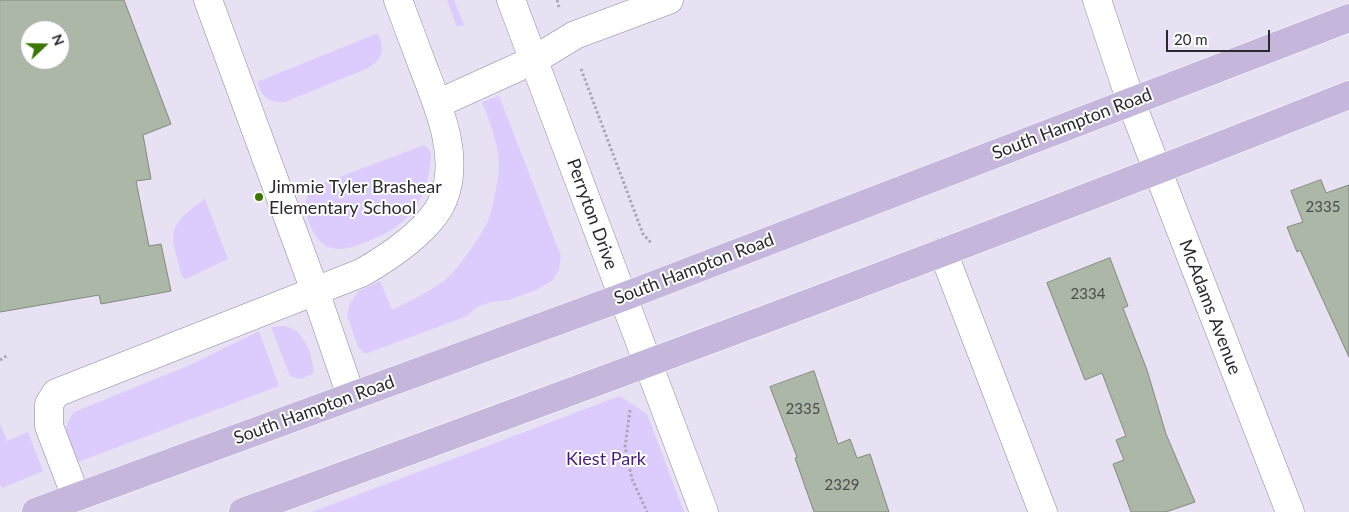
<!DOCTYPE html>
<style>
body{margin:0}
#map{position:relative;width:1349px;height:512px;overflow:hidden;background:#e7e1f3;font-family:Lato,sans-serif}
canvas{display:block}
.north{position:absolute;left:20px;top:20px;width:50px;height:50px;box-sizing:border-box;background:#fff;border:1px solid #aaa9ac;border-radius:50%;rotate:69deg;font-size:14px;font-weight:700;line-height:20px;text-align:center;color:#2b292f}
.north::after{content:'';display:block;margin:auto;width:18px;height:22px;background:#3d7607;clip-path:polygon(50% 0,100% 100%,50% 72%,0 100%)}
.scale{position:absolute;left:1166px;top:30px;width:104px;height:22px;box-sizing:border-box;border:2px solid #2b292f;border-top:0;padding-left:6px;font-size:15px;line-height:18px;white-space:nowrap;color:#2b292f;-webkit-text-stroke:4px #fff;paint-order:stroke}
</style>
<div id="map">
<canvas width="1349" height="512"></canvas>
<div class="north">N</div>
<div class="scale">20 m</div>
</div>
<script>
const ctx = document.querySelector('canvas').getContext('2d');
ctx.lineJoin = 'round';
function fillPath(path, color) { ctx.fillStyle = color; ctx.fill(path, 'evenodd'); }
function stroke(path, color, width, dash) { ctx.strokeStyle = color; ctx.lineWidth = width; ctx.lineCap = dash ? 'butt' : 'round'; ctx.setLineDash(dash || []); ctx.stroke(path); }
function label(font, color, halo, rows, align = 'center') {
  ctx.font = font + ' Lato,sans-serif'; ctx.lineWidth = 4; ctx.setLineDash([]); ctx.textBaseline = 'middle'; ctx.strokeStyle = halo; ctx.fillStyle = color; for (const [text, x, y, turn = 0] of rows) {
    ctx.save(); ctx.translate(x, y); ctx.rotate((+turn || 0) * Math.PI / 180); ctx.textAlign = isNaN(turn) ? turn : align; if (halo) ctx.strokeText(text, 0, 0); ctx.fillText(text, 0, 0); ctx.restore();
  }
}
const green = new Path2D(`
 M447,0h7l10,25 -7,2z
 M378,33c7,18 5,26 -12,36l-81,33c-18,0 -22,-4 -28,-20z
 M499,96l62,160 -2,14 -7,11 -16,9 -28,10 -18,2 -13,5 -10,9 -102,38 -7,-7 -11,-32 3,-12 9,-12 21,-10 12,29c18,-9 37,-18 53,-30 13,-10 36,-44 43,-59 5,-11 12,-49 11,-60 -2,-21 -10,-41 -17,-59z
 M424,145l7,6c-1,46 -20,75 -63,90 -12,5 -24,10 -37,7 -15,-3 -28,-33 -25,-48 1,-8 9,-12 15,-16z
 M205,199l23,60 -42,20 -4,-3c-12,-44 -17,-49 23,-77z
 M284,326c4,1 8,2 11,4 12,9 18,29 19,43l-13,6 -11,-3 -19,-49z
 M259,331l20,55 -201,76c-9,-7 -16,-23 -12,-34 1,-6 5,-11 8,-16l114,-46z
 M620,396l27,18 37,98h-372z
 M0,424l7,17 21,-9 15,39 -41,17 -2,-4z`);
const building = new Path2D(`
 M0,0h124l47,124 -28,11 8,44 -15,2 13,65 12,-2 10,47 -70,13 -2,-9 -99,17zM30,30h30v30h-30z
 M1321,180l5,13 23,-8v172l-49,-107 -3,2 -10,-25 16,-5 -12,-31z
 M1110,258l18,48 -5,2 24,62 19,64 29,68 -29,10h-35l-18,-48 11,-4 -8,-20 10,-4 -24,-63 -17,7 -38,-97z
 M814,371l24,73 12,-5 7,19 13,-4 19,58h-75l-19,-54 2,-1 -27,-70z`);
const path = new Path2D(`
 M557,0l2,7
 M581,69l62,165 9,10
 M0,360l8,-5
 M630,410l-5,37 7,32 15,33`);
const minor = new Path2D(`
 M208,0l107,291 36,105
 M511,0l193,512
 M1097,0l34,102 159,410
 M437,104l97,-44 41,-25 94,-35
 M943,252l100,260
 M76,497l-27,-71v-22l7,-11 305,-120c27,-15 70,-44 82,-73 18,-44 -5,-94 -21,-136 -8,-21 -16,-43 -24,-64`);
const major = new Path2D(`
 M36,512l587,-215 726,-279
 M243,512c370,-135 740,-272 1106,-417`);
const markers = [
 [259,197,5,"#3d7607"]
];
const numberNames = [
 ["2335",1323,207],
 ["2334",1088,294],
 ["2335",803,409],
 ["2329",842,485]
];
const streetNames = [
 ["South Hampton Road",1072,124,-21],
 ["Perryton Drive",592,214,70],
 ["South Hampton Road",694,269,-21],
 ["McAdams Avenue",1210,307,69],
 ["South Hampton Road",314,410,-20]
];
const poiNames = [
 ["Jimmie Tyler Brashear",269,187],
 ["Elementary School",269,208]
];
const parkNames = [
 ["Kiest Park",606,459]
];
fillPath(green, '#dccbfd');
fillPath(building, '#acb7a7');
stroke(building, '#818b7c', 1);
stroke(minor, '#8d8898', 29);
stroke(major, '#fff', 29);
stroke(path, '#aba6b4', 3, [2.5, 2.5]);
stroke(minor, '#fff', 28);
stroke(major, '#c4b7db', 28);
for (const [x, y, r, color] of markers) { const dot = new Path2D(); dot.arc(x, y, r, 0, 2 * Math.PI); ctx.fillStyle = color; ctx.fill(dot); stroke(dot, '#fff', 2); }
label('15px', '#4b4c4d', null, numberNames);
label('18px', '#2b292f', '#fff', streetNames);
label('18px', '#2b292f', '#fff', poiNames, 'left');
label('18px', '#481c78', '#fff', parkNames);
</script>
